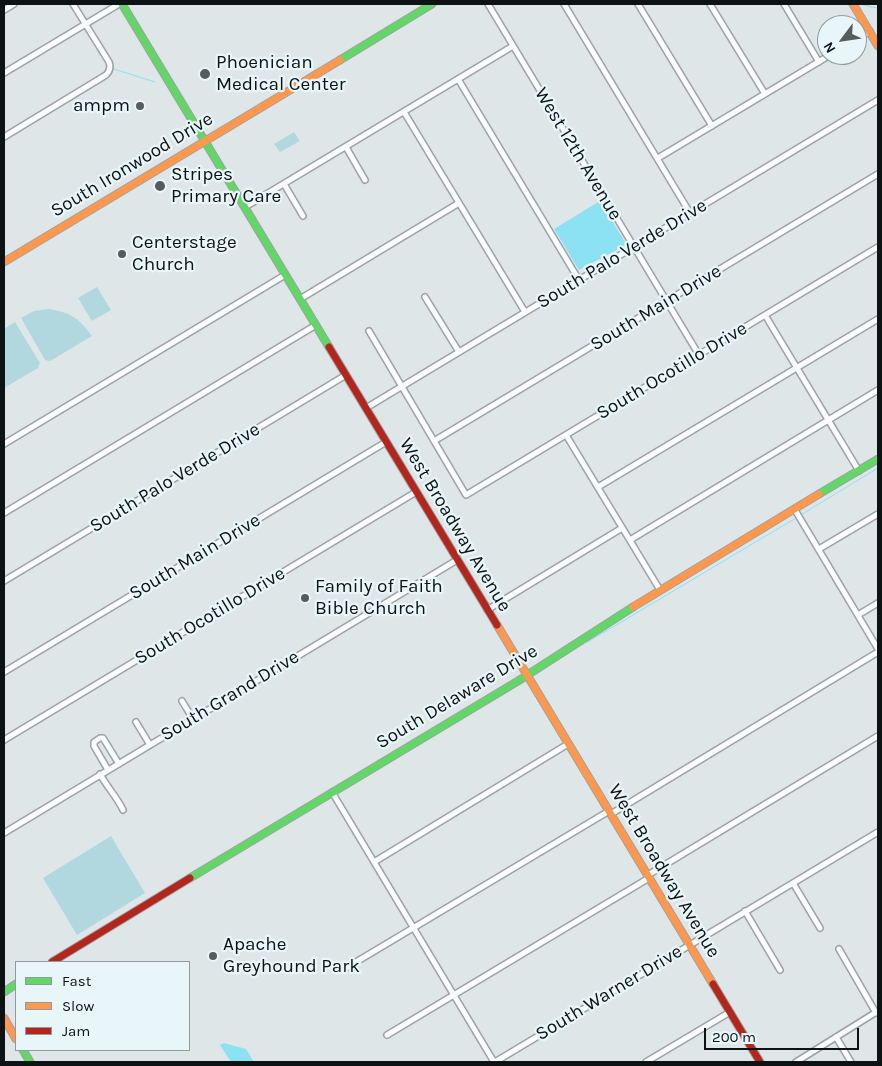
<!DOCTYPE html>
<style>
body{margin:0}
#map{position:relative;width:882px;height:1066px;overflow:hidden;background:#dfe6e8;font-family:Karla,sans-serif}
canvas{display:block}
.frame{position:absolute;inset:0;border:5px solid #0d1213;pointer-events:none}
.legend{position:absolute;left:15px;top:961px;width:175px;height:90px;box-sizing:border-box;background:#e8f6f9;border:1px solid #909b9d;margin:0;padding:6px 9px;list-style:none;font-size:15px;color:#0d1213}
.legend li{display:flex;align-items:center;gap:10px;height:25px}
.legend b{width:25px;border:1px solid #909b9d}
.north{position:absolute;left:817px;top:15px;width:50px;height:50px;box-sizing:border-box;background:#e8f6f9;border:1px solid #909b9d;border-radius:50%;rotate:239deg;font-size:14px;font-weight:700;line-height:20px;text-align:center;color:#0d1213}
.north::after{content:'';display:block;margin:auto;width:18px;height:22px;background:#565c5e;clip-path:polygon(50% 0,100% 100%,50% 72%,0 100%)}
.scale{position:absolute;left:704px;top:1028px;width:155px;height:22px;box-sizing:border-box;border:2px solid #0d1213;border-top:0;padding-left:6px;font-size:15px;line-height:18px;white-space:nowrap;color:#0d1213;-webkit-text-stroke:4px #e8f6f9;paint-order:stroke}
</style>
<div id="map">
<canvas width="882" height="1066"></canvas>
<div class="frame"></div>
<ul class="legend">
<li><b style="height:6px;background:#63d668"></b>Fast</li>
<li><b style="height:6px;background:#ff974d"></b>Slow</li>
<li><b style="height:6px;background:#b3261e"></b>Jam</li>
</ul>
<div class="north">N</div>
<div class="scale">200 m</div>
</div>
<script>
const ctx = document.querySelector('canvas').getContext('2d');
ctx.lineJoin = 'round';
function fillPath(path, color) { ctx.fillStyle = color; ctx.fill(path, 'evenodd'); }
function stroke(path, color, width, dash) { ctx.strokeStyle = color; ctx.lineWidth = width; ctx.lineCap = dash ? 'butt' : 'round'; ctx.setLineDash(dash || []); ctx.stroke(path); }
function label(font, color, halo, rows, align = 'center') {
  ctx.font = font + ' Karla,sans-serif'; ctx.lineWidth = 4.5; ctx.setLineDash([]); ctx.textBaseline = 'middle'; ctx.strokeStyle = halo; ctx.fillStyle = color; for (const [text, x, y, turn = 0] of rows) {
    ctx.save(); ctx.translate(x, y); ctx.rotate((+turn || 0) * Math.PI / 180); ctx.textAlign = isNaN(turn) ? turn : align; if (halo) ctx.strokeText(text, 0, 0); ctx.fillText(text, 0, 0); ctx.restore();
  }
}
const green = new Path2D(`
 M294,132l6,9 -20,11 -6,-8z
 M97,287l14,23 -19,11 -14,-23z
 M48,309c22,3 31,9 44,27l-42,25 -5,-1 -24,-42 13,-7z
 M15,322l25,41 -2,5 -34,20v-59z
 M111,836l34,57 -68,42 -34,-57z`);
const water = new Path2D(`
 M600,201l25,41 -1,4 -45,24 -25,-41z
 M224,1043l22,6 8,13h-23l-11,-17z`);
const stream = new Path2D(`
 M861,4l10,3 7,1
 M114,69l41,13
 M799,516l79,-48
 M586,643l210,-125`);
const street = new Path2D(`
 M488,4l211,351
 M564,4l126,209
 M638,4l74,122
 M710,4l55,90
 M784,4l35,58
 M4,10l10,-6
 M857,39l13,-8
 M4,73l115,-69
 M458,79l121,201
 M404,112l121,200
 M4,137l102,-62c4,-4 5,-8 3,-13l-36,-58
 M346,147l19,33
 M658,158l172,-103
 M284,184l19,32
 M245,207l268,-161
 M425,297l34,55
 M300,299l159,-96
 M765,315l94,156
 M369,331l97,164 412,-248
 M366,408l512,-308
 M566,435l94,155
 M434,441l444,-267
 M4,444l281,-169
 M598,487l280,-168
 M795,510l83,139
 M4,513l312,-188
 M630,540l248,-150
 M819,549l59,-35
 M4,581l342,-206
 M487,610l135,-82
 M858,615l20,-12
 M4,672l382,-230
 M182,701l11,18
 M136,722l14,23
 M4,740l412,-248
 M108,770l-14,-24v-4l6,-4h3l16,26
 M100,774c7,13 17,23 23,36
 M332,792l162,270
 M611,814l267,-162
 M4,833l453,-273
 M374,862l194,-118
 M648,875l230,-139
 M793,883l27,45
 M745,911l35,59
 M839,949l37,64
 M346,968l263,-157
 M387,1035l262,-157
 M836,1037l15,25
 M495,1062l383,-230
 M646,1062l84,-50
 M796,1062l82,-51`);
const fast = new Path2D(`
 M122,4l207,343
 M340,60l92,-56
 M819,494l59,-35
 M190,878l328,-197 115,-74
 M4,992l12,-8
 M23,1050l7,12`);
const slow = new Path2D(`
 M853,4l25,42
 M4,262l336,-202
 M633,607l186,-113
 M497,625l216,359
 M4,1018l12,21`);
const jam = new Path2D(`
 M329,347l168,278
 M52,962l138,-84
 M713,984l47,78`);
const markers = [
 [205,74,6,"#565c5e"],
 [140,106,5,"#565c5e"],
 [160,186,6,"#565c5e"],
 [122,254,5,"#565c5e"],
 [305,598,5,"#565c5e"],
 [213,956,5,"#565c5e"]
];
const poiNames = [
 ["Phoenician",216,63],
 ["Medical Center",216,85],
 ["ampm",130,106,"right"],
 ["Stripes",171,175],
 ["Primary Care",171,197],
 ["Centerstage",132,243],
 ["Church",132,265],
 ["Family of Faith",315,587],
 ["Bible Church",315,609],
 ["Apache",223,945],
 ["Greyhound Park",223,967]
];
const streetNames = [
 ["West 12th Avenue",578,154,59],
 ["South Ironwood Drive",132,165,-31],
 ["South Palo Verde Drive",622,254,-31],
 ["South Main Drive",656,308,-31],
 ["South Ocotillo Drive",672,371,-31],
 ["South Palo Verde Drive",175,478,-31],
 ["West Broadway Avenue",455,525,59],
 ["South Main Drive",195,557,-31],
 ["South Ocotillo Drive",210,616,-31],
 ["South Grand Drive",230,696,-31],
 ["South Delaware Drive",457,697,-31],
 ["West Broadway Avenue",664,871,59],
 ["South Warner Drive",609,993,-31]
];
fillPath(green, '#b1d8df');
fillPath(water, '#8ce2f2');
stroke(stream, '#8ce2f2', 1);
stroke(street, '#9da2a4', 8);
stroke(fast, '#9da2a4', 9);
stroke(slow, '#9da2a4', 9);
stroke(jam, '#9da2a4', 9);
stroke(street, '#fafbfc', 5);
stroke(fast, '#63d668', 7);
stroke(slow, '#ff974d', 7);
stroke(jam, '#b3261e', 7);
for (const [x, y, r, color] of markers) { const dot = new Path2D(); dot.arc(x, y, r, 0, 2 * Math.PI); ctx.fillStyle = color; ctx.fill(dot); stroke(dot, '#e8f6f9', 2); }
label('19px', '#0d1213', '#e8f6f9', poiNames, 'left');
label('19px', '#0d1213', '#e8f6f9', streetNames);
</script>
